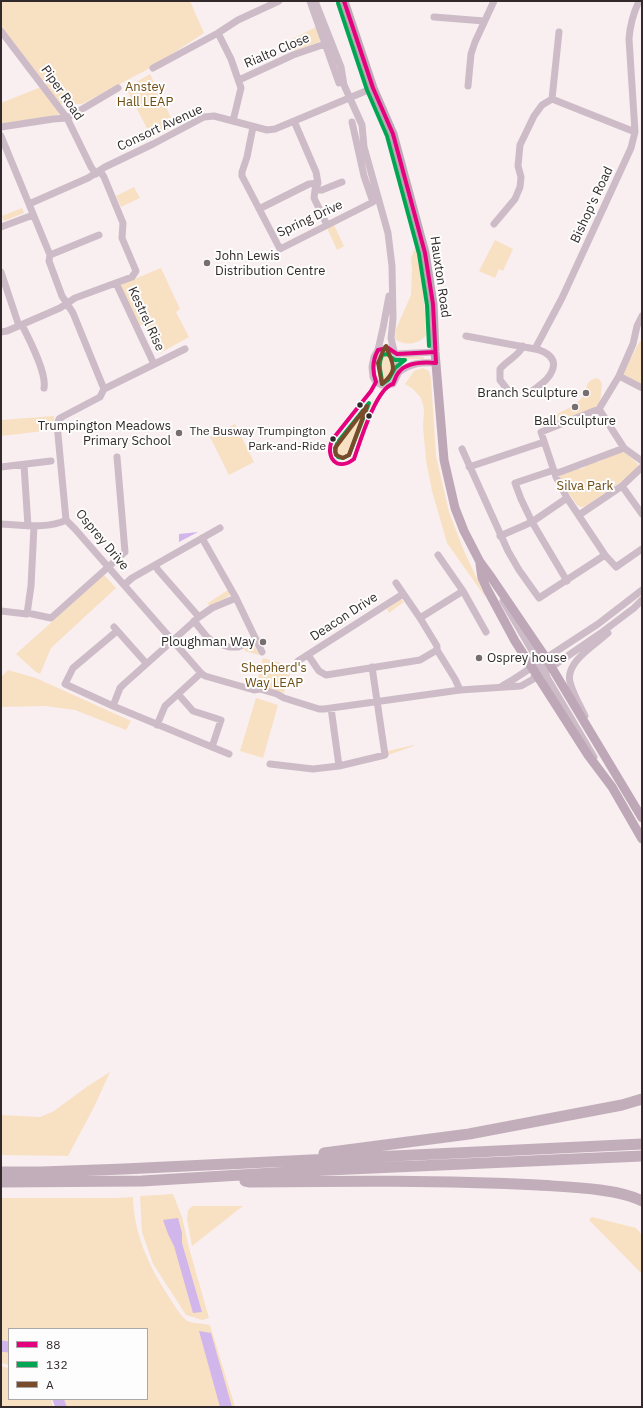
<!DOCTYPE html>
<style>
body{margin:0}
#map{position:relative;width:643px;height:1408px;overflow:hidden;background:#f9eff0;font-family:"IBM Plex Sans",sans-serif}
canvas{display:block}
.frame{position:absolute;inset:0;border:2px solid #32292a;pointer-events:none}
.legend{position:absolute;left:8px;top:1328px;width:140px;height:72px;box-sizing:border-box;background:#fdfdfd;border:1px solid #aca8a9;margin:0;padding:5px 7px;list-style:none;font-size:12px;color:#32292a}
.legend li{display:flex;align-items:center;gap:8px;height:20px}
.legend b{width:20px;border:1px solid #aca8a9}
</style>
<div id="map">
<canvas width="643" height="1408"></canvas>
<div class="frame"></div>
<ul class="legend">
<li><b style="height:5px;background:#e5007d"></b>88</li>
<li><b style="height:5px;background:#00a651"></b>132</li>
<li><b style="height:5px;background:#7a4b2a"></b>A</li>
</ul>
</div>
<script>
const ctx = document.querySelector('canvas').getContext('2d');
ctx.lineJoin = 'round';
function fillPath(path, color) { ctx.fillStyle = color; ctx.fill(path, 'evenodd'); }
function stroke(path, color, width, dash) { ctx.strokeStyle = color; ctx.lineWidth = width; ctx.lineCap = dash ? 'butt' : 'round'; ctx.setLineDash(dash || []); ctx.stroke(path); }
function label(font, color, halo, rows, align = 'center') {
  ctx.font = font + ' "IBM Plex Sans",sans-serif'; ctx.lineWidth = 4; ctx.setLineDash([]); ctx.textBaseline = 'middle'; ctx.strokeStyle = halo; ctx.fillStyle = color; for (const [text, x, y, turn = 0] of rows) {
    ctx.save(); ctx.translate(x, y); ctx.rotate((+turn || 0) * Math.PI / 180); ctx.textAlign = isNaN(turn) ? turn : align; if (halo) ctx.strokeText(text, 0, 0); ctx.fillText(text, 0, 0); ctx.restore();
  }
}
const green = new Path2D(`
 M1,1h189l14,32 -52,34 -70,37h-7l-8,5 -4,-5h-3l-59,-79z
 M316,27l5,12 -2,3 -24,9 -5,-11z
 M150,74l25,52 -23,12 -26,-50z
 M41,87l21,27 -61,10v-21z
 M134,187l6,11 -19,9 -5,-11z
 M22,208l2,5 -20,8 -2,-5z
 M334,225l10,21 -7,4 -10,-22z
 M495,240l18,9 -10,22 -4,-2 -4,9 -16,-7z
 M417,243l7,54 2,38c-7,10 -22,11 -31,4l1,-10 15,-34 1,-25 -1,-12z
 M161,268l19,41 -4,3 13,25 -29,16 -15,-29 -6,2 -19,-41z
 M640,341h2v44l-17,-9 -2,-4z
 M386,352l6,3c2,9 3,20 -3,27h-6l-5,-4 -1,-19 3,-5z
 M402,356l22,1v2h-15l-7,4z
 M423,368l6,3 2,8 5,77 13,56 15,39 22,47 -39,-55 -15,-52 -6,-31 -3,-33 1,-18 -3,-11 -8,-9 -8,-5 9,-13z
 M596,378l4,2 2,4 -2,20 -2,2 -56,21 -2,-6c13,-6 29,-11 40,-21 8,-8 3,-18 16,-22z
 M374,398l-23,57 -5,4c-8,-1 -11,-4 -12,-12l23,-31 2,1z
 M54,416l-1,14 -52,6v-16z
 M235,424l19,38 -25,13 -19,-38z
 M623,451l15,13 -1,5 -3,4 -48,33 -5,1 -4,-2 -15,-21 -3,-6 3,-4 16,-6 3,1 4,-2 2,-2 9,-4 2,1 5,-2 1,-2z
 M104,575l12,13 -65,60 -11,26 -4,-2 -20,-18z
 M228,590l2,4 -2,3 -19,9 -1,-3z
 M401,599l3,3 -15,11 -2,-4z
 M251,643l3,1 5,11 -14,-4 -1,-4z
 M263,658l29,8 -8,27 -28,-8z
 M8,670l28,8 95,43 -5,9 -51,-20 -30,-4 -44,1v-30z
 M256,698l22,7 -15,53 -23,-7z
 M414,745v1l-26,9v-4z
 M110,1072l-16,35 -26,49 -67,-1v-40l39,2 14,-6 34,-25z
 M173,1194l9,23 7,31 20,70 -7,2 -16,-5 -33,-51 -11,-32 -2,-36z
 M133,1197c1,38 16,69 36,100 5,7 10,17 17,23 5,4 17,3 24,5l25,82h-179l-2,-8h93v-70h-138v36l-8,-2v-165h113z
 M193,1206h50l-51,40 -5,-27 1,-9z
 M592,1217l44,11 6,7v39l-53,-54z
 M1,1366l8,2v31h42l2,8h-52z`);
const water = new Path2D(`
 M198,532l-19,10v-8z
 M178,1218l4,15v10l20,69 -9,1 -19,-67 -6,-12 -5,-14z
 M199,1331l12,2 21,74h-12z`);
const river = new Path2D(`
 M1,1346l8,1
 M58,1399l3,8`);
const minor = new Path2D(`
 M310,1l29,82
 M315,1l26,66 3,18 18,40 2,22 24,86 4,33 1,53 -2,19 3,13
 M434,17l50,4
 M1,31l66,87 24,49 5,7
 M218,33l13,26 10,29 -8,33
 M153,68l65,-35 20,-13 41,-19
 M239,80l54,-25 32,-11
 M468,86l3,-32 4,-12 19,-41
 M552,99l83,33
 M294,121l22,51 2,11 -3,7 -1,8 13,27
 M1,127l52,-8 14,-1 51,-30
 M253,127l-6,30 -5,15v4l38,73 93,-47 -9,-26 -12,-54
 M1,136l49,119 -1,6 13,35 11,17 31,76 -4,8 -38,20 -3,2 -2,5 9,96 9,9 126,144 4,3 49,14 6,-1 17,5 7,4 35,11h5l136,-19 61,-4 16,-9 64,-44 33,-25 8,-8
 M315,190h7l20,-8
 M29,204l59,-26 17,-11 48,-23 51,-27 10,-1 53,14 8,-1 98,-41
 M259,209l50,-25 9,-1
 M494,224l21,-25 5,-12 1,-10 -3,-11 2,-21 14,-29 8,-11 10,-6 7,-67
 M1,227l32,-12
 M50,255l49,-20
 M1,272l18,54
 M116,283l38,81
 M642,316l-5,10 -4,18 -14,32 -20,33 -58,23 15,45 11,21 38,57 11,12 26,-18
 M22,325c7,14 25,48 22,63
 M1,332l6,-1 53,-23 15,-10 57,-21 4,-6 -14,-33 1,-15 -19,-46 -4,-6
 M466,336l69,13c10,2 23,9 17,22 -3,9 -14,15 -21,21
 M535,349l27,-51 69,-150 4,-16 -6,-93c1,-15 4,-25 10,-38
 M378,350l10,-2 9,6 2,18 -6,12 -11,1 -6,-3 -3,-5 -1,-10 2,-10 4,-7 5,-22 6,-32
 M397,354l38,-2
 M399,372c12,-9 22,-10 37,-9
 M619,376l23,12
 M104,389l81,-40
 M507,389l-7,-9v-11c6,-8 20,-14 23,-23
 M599,409l25,39 18,13
 M462,449l46,102 11,19 20,28 66,-43
 M24,465l4,61
 M1,467l50,-6
 M469,467l75,-25
 M554,470l-39,13 6,16 11,23 35,-24
 M555,474l69,-26
 M622,486l20,28
 M579,515l43,-29 20,-19
 M1,524c17,1 50,5 65,-4
 M500,536l32,-14 35,59
 M202,538l34,60 26,54
 M438,555l25,36 23,41
 M155,565l3,5 41,47
 M396,583l24,35 17,28v4l18,29 5,11
 M124,585l8,-7 88,-50
 M503,601l35,60v11l-4,5
 M1,611l26,3 4,-28 3,-60
 M32,614l19,4 74,-66 -8,-95
 M420,618l43,-27
 M194,621l13,16 6,5 16,5h9l18,-8
 M114,627l32,36
 M117,631l-44,37 -8,16 48,22 99,41 9,-27 -28,-9 -15,-17
 M308,655l11,16 7,4 94,-15 17,-10
 M298,661l105,-67
 M543,667l5,12 46,78
 M502,686l12,-7 84,-55 44,-34
 M113,706l7,-18 4,-4 75,-67 13,-9 24,-10
 M331,708l8,58 46,-11 -13,-88
 M585,716c-5,-11 -12,-22 -15,-34 -5,-20 25,-37 38,-49
 M157,725l8,-19 36,-33
 M212,747l17,7
 M270,764l43,5 26,-3`);
const major = new Path2D(`
 M344,1l29,87 20,46 32,119 8,51 2,48 9,108 11,48 9,23 16,31 11,15 55,81 96,160
 M480,564l2,14 5,11 28,52 73,114 24,32 30,52`);
const highway = new Path2D(`
 M324,1153l145,-19 153,-29 20,-6
 M1,1172h40l83,-3 518,-25
 M245,1181l5,1c96,-1 192,-2 288,3 28,2 80,3 104,16
 M1,1182l141,-1 164,-10 336,-15`);
const bus1 = new Path2D(`
 M344,1l29,87 20,46 32,119 8,51 3,59c-12,-1 -29,-1 -37,9 -3,3 -4,8 -6,12 -17,4 -33,58 -39,75 -17,13 -29,-1 -22,-19l39,-49 5,-9c-4,-11 -4,-21 2,-32l10,-2 9,6 38,-2`);
const bus2 = new Path2D(`
 M338,3l29,87 20,46 32,118 8,51 2,41
 M387,354l8,6h10l-10,8 -6,11 -7,5c0,-12 -5,-16 0,-29z
 M369,403l-20,52 -6,3 -5,-1 -3,-5 2,-9z`);
const bus3 = new Path2D(`
 M386,346c7,19 13,23 -4,38l-4,-21 6,-14z
 M367,406l-18,49 -6,3 -7,-3 -1,-7z`);
const markers = [
 [207,263,4,"#786e6f"],
 [586,393,4,"#786e6f"],
 [360,405,3.5,"#32292a"],
 [575,407,4,"#786e6f"],
 [369,416,3.5,"#32292a"],
 [179,433,4,"#786e6f"],
 [333,439,3.5,"#32292a"],
 [263,642,4,"#786e6f"],
 [479,658,4,"#786e6f"]
];
const busNames = [
 ["The Busway Trumpington",326,432],
 ["Park-and-Ride",326,447]
];
const streetNames = [
 ["Rialto Close",277,51,-23],
 ["Piper Road",62,93,55],
 ["Consort Avenue",160,128,-25],
 ["Bishop's Road",592,205,-65],
 ["Spring Drive",310,219,-25],
 ["Hauxton Road",440,277,82],
 ["Kestrel Rise",146,319,65],
 ["Osprey Drive",102,540,50],
 ["Deacon Drive",344,617,-33]
];
const parkNames = [
 ["Anstey",145,87],
 ["Hall LEAP",145,102],
 ["Silva Park",585,486],
 ["Shepherd's",274,668],
 ["Way LEAP",274,683]
];
const poiNames = [
 ["John Lewis",215,256,"left"],
 ["Distribution Centre",215,271,"left"],
 ["Branch Sculpture",578,393],
 ["Ball Sculpture",575,421,"center"],
 ["Trumpington Meadows",171,426],
 ["Primary School",171,441],
 ["Ploughman Way",255,642],
 ["Osprey house",487,658,"left"]
];
fillPath(green, '#f8e0c3');
fillPath(water, '#d0b6ea');
stroke(river, '#d0b6ea', 11);
stroke(minor, '#cdbcc7', 7);
stroke(major, '#bea8b7', 9);
stroke(highway, '#c2aebb', 11);
stroke(bus1, '#e5007d', 4);
stroke(bus2, '#00a651', 4);
stroke(bus3, '#7a4b2a', 4);
for (const [x, y, r, color] of markers) { const dot = new Path2D(); dot.arc(x, y, r, 0, 2 * Math.PI); ctx.fillStyle = color; ctx.fill(dot); stroke(dot, '#fdfdfd', 1.5); }
label('12px', '#32292a', '#fdfdfd', busNames, 'right');
label('13px', '#32292a', '#fdfdfd', streetNames);
label('13px', '#6e4e15', '#fdfdfd', parkNames);
label('13px', '#32292a', '#fdfdfd', poiNames, 'right');
</script>
